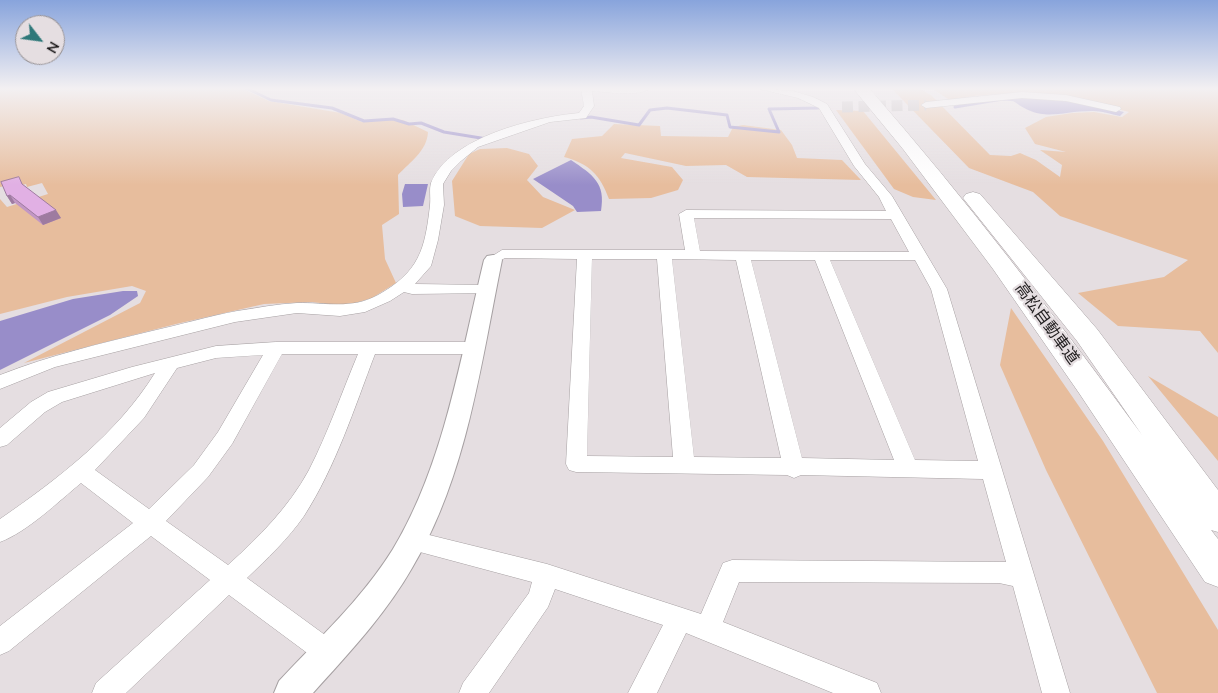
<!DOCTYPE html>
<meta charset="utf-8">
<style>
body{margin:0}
#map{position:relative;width:1218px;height:693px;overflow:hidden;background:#e5dee1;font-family:"Nunito Sans",sans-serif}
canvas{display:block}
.north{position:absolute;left:15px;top:15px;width:50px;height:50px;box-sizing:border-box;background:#e5dee1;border:1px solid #969193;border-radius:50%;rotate:120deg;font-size:14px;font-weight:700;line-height:20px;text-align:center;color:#201d1e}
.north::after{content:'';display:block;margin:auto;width:18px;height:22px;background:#2e7879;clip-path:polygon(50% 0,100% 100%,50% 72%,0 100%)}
</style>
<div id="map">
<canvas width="1218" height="693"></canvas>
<div class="north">N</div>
</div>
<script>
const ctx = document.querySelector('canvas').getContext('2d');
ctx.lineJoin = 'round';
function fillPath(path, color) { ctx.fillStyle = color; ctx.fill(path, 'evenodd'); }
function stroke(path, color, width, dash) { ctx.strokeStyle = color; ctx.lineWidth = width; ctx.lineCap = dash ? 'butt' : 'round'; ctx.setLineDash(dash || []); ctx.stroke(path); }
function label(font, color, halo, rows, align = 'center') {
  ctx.font = font + ' "Nunito Sans","Noto Sans JP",sans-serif'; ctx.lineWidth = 4.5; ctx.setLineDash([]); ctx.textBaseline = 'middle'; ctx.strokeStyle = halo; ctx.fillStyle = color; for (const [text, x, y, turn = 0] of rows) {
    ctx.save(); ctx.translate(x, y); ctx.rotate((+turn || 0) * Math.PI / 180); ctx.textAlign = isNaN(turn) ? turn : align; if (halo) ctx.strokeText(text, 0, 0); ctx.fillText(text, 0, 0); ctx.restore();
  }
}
const green = new Path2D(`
 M0,88h241l28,13 72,12 21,9 31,-3 10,1 25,12c-1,19 -18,30 -30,43l1,39 -17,11 3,34 11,24 -24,15 -27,8 -33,-4 -48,2 -88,20 -152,39 116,-60 6,-12 -14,-5 -65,11 -67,17v-115l7,8 41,-13 -6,-11 -15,4 -1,-3 -17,4 -1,-3 -8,2z
 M891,88h28l12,7 59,60 21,1 9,-3 16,7 24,17 2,-12 -22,-15 26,2 -31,-8 -10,-16 21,-11 26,-4 22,-1 28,5 7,-5c-53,-14 -125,-26 -178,-11l-20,-13h287v265l-18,-22 -82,-5 -40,-33 86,-16 24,-17 -128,-44 -27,-24 -64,-24z
 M836,110l27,1 73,89 -23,-3 -19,-8z
 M614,124l46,2 1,10 67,1 5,-10 10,-2 38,5 11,15 5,13 45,2 19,20 -114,-3 -21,-12 -40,1 -61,-13 -4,5 51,9 11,13 -5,10 -27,8 -42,1c-9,-24 -19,-35 -45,-42l8,-18 30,-3z
 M507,148l22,6 9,12 -11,14 16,17 32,13 -33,18 -62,-2 -25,-10 -3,-35 17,-27 11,-5z
 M1011,308l92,133 115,189v63h-61l-111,-223 -46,-105z
 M1148,376l70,41v44z`);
const water = new Path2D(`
 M1008,97c39,0 79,5 116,15l-4,4c-9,-2 -19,-5 -27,-5 -38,0 -50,14 -85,-14z
 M571,160c22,15 35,23 30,51l-24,1 -4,-6 -40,-27z
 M405,184h23l-5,22 -20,1 -1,-13z
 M123,291h14l1,5 -28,19 -110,55v-49l73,-22z`);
const stream = new Path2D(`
 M246,88l25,12 61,8 32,13 29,-2 16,5 12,-1 23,9 43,7
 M955,107l48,-8 15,1
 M581,118l10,-1 48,8 11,-15 17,-2 60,7 3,12 49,5 -10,-23 49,-1`);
const minorTunnel = new Path2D(`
 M842,107l84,-2`);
const minor = new Path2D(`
 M581,88h70c-10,9 -46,4 -59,3l2,15 -8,12 -36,4 -72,25 -17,14 -10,10 -8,13 1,21 -6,35 -7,26 -16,18 71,1 6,2 2,3 -2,3 -80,1 -8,-2 -14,9 -25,11 -25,4 -43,-3 -62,9 -180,45 -55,22v-14c51,-20 99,-31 152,-44 28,-6 57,-15 85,-20 20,-3 40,-7 60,-8 29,-1 54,7 81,-8 41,-23 47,-45 52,-90 1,-7 -1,-16 1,-22 18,-46 104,-66 148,-70l5,-7z
 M755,88l38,3 20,6 14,7 38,60 27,32 55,93 123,404h-28l-29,-107 -14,-3 -260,-1 -16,40 154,61 4,10h-48l-147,-60 -29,60h-29l35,-68 -108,-36 -7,18 -59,86h-30l4,-10 66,-90 3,-11 -127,-34 -4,-7 4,-7 8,-3 134,33 154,50 22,-51 9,-3 274,2 -23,-83 -182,-4 -7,3 -7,-3 -211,-3 -7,-2 -3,-6 11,-205 -72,-1 -12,6 -7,-4 16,-10h183l-6,-36 7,-4 200,1 -7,-14 -25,-31 -35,-58 -21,-10zM694,218l197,1 18,33 -209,-1zM592,259h65l16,198 -86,-1zM672,259l64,1 45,198 -87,-1zM751,260h64l79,200 -92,-2zM830,260h85l16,29 47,172 -63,-1z
 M1022,92l44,3 54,12 1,2 -5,3 -50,-11 -44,-3 -96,10 -5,-3 5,-3z
 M276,342h196l6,2 3,4 -3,4 -6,2h-97c-21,55 -39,112 -71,162 -16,23 -37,43 -57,62l89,65 4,9 -4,9 -9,4 -9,-4 -89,-66 -103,98h-34l4,-10 114,-103 -59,-44 -142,115 -9,4v-29l133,-103 -52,-40c-23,19 -54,49 -81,59v-23c58,-40 117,-85 155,-146l-93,29 -17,10 -38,33 -7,2v-19l31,-26 17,-10 84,-25 84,-21zM282,354h76c-16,38 -30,79 -49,116 -20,37 -50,67 -81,95l-62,-44 42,-44 24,-33zM263,355l-45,77 -24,33 -45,44 -54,-39 49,-52 33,-50 39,-10z`);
const tertiary = new Path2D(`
 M493,255l6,1 3,4c-21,103 -35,216 -90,308 -27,47 -63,85 -99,125h-39l5,-12c40,-43 83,-82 114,-132 51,-84 68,-194 91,-289l3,-4z`);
const motorway = new Path2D(`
 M853,88h16c97,111 186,228 273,347l-65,-94 -114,-143 3,-4 7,-2 7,2 117,135 121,161v42l-7,-2 7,9v48l-13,-5 -126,-189 -86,-124 -90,-120z`);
const wall = new Path2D(`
 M24,186l37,32 -18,7 -28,-22 -3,1 -5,-8z`);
const shadedWall = new Path2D(`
 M10,195l5,8 -3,1 -5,-8z
 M56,210l5,8 -18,7 -5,-8z`);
const building = new Path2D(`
 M19,177l3,7 34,26 -18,7 -28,-22 -3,1 -6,-14z`);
const streetNames = [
 ["高松自動車道",1046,324,54]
];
fillPath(green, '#e7bd9d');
fillPath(water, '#988dc9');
stroke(stream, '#988dc9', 3);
stroke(minorTunnel, '#beb7ba', 11, [11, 5.5]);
stroke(minor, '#a6a0a2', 1);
stroke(tertiary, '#a6a0a2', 2);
stroke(motorway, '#a6a0a2', 1);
fillPath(minor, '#fff');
fillPath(tertiary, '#fff');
fillPath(motorway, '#fff');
fillPath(wall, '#c297c4');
fillPath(shadedWall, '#9e7ba0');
fillPath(building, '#e1b0e4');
stroke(building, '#9e7ba0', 1);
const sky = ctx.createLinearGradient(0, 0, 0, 185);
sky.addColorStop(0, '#88a4dc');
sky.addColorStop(0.48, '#f3f0f2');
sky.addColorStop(1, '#f3f0f200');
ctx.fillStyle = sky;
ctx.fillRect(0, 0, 1218, 185);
label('16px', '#201d1e', '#e5dee1', streetNames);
</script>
